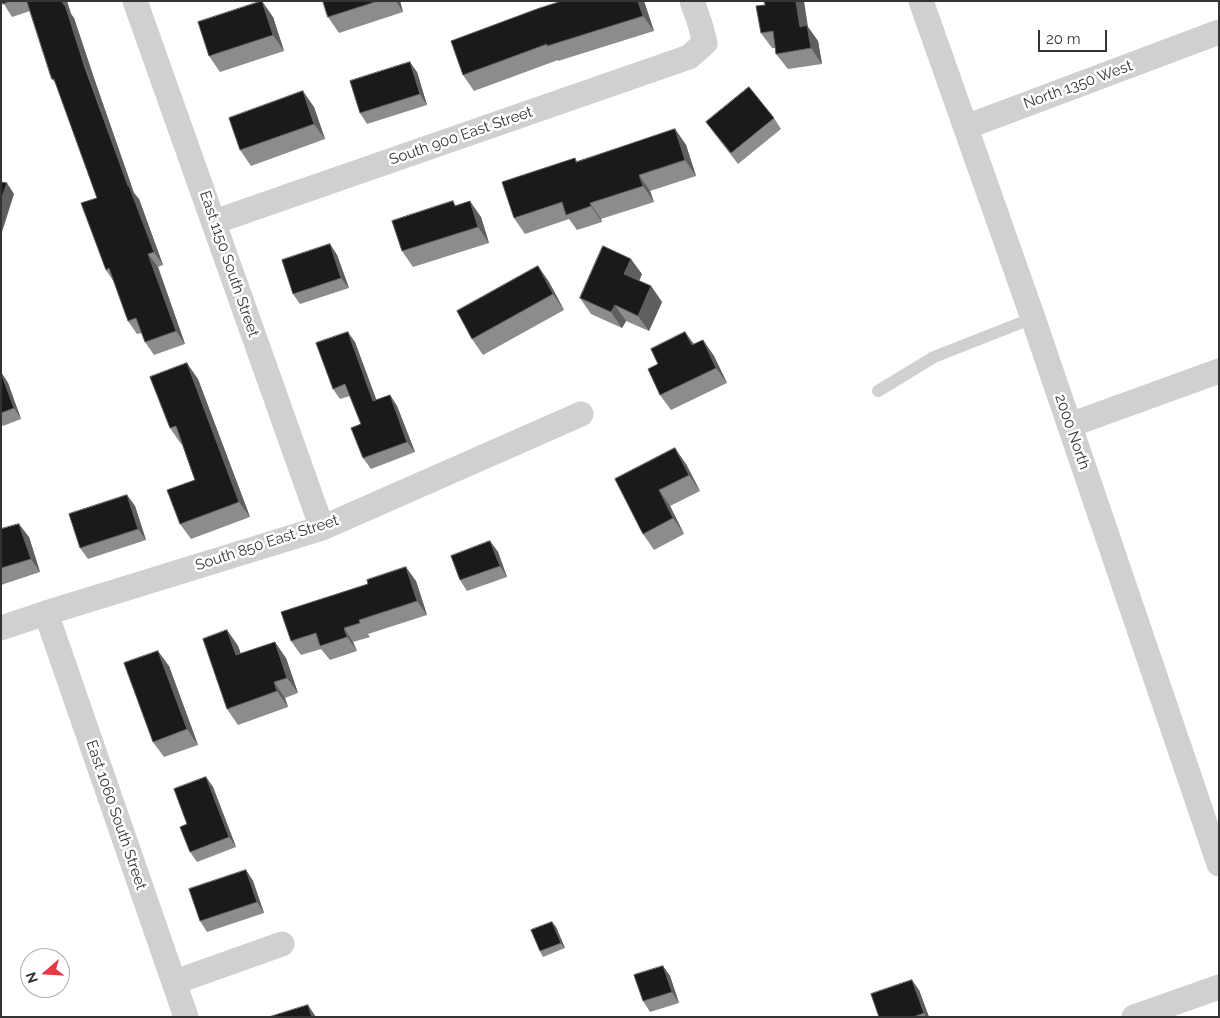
<!DOCTYPE html>
<style>
body{margin:0}
#map{position:relative;width:1220px;height:1018px;overflow:hidden;background:#fff;font-family:Raleway,sans-serif}
canvas{display:block}
.frame{position:absolute;inset:0;border:2px solid #333;pointer-events:none}
.north{position:absolute;left:20px;top:948px;width:50px;height:50px;box-sizing:border-box;background:#fff;border:1px solid #adadad;border-radius:50%;rotate:251deg;font-size:14px;font-weight:700;line-height:20px;text-align:center;color:#333}
.north::after{content:'';display:block;margin:auto;width:18px;height:22px;background:#e63946;clip-path:polygon(50% 0,100% 100%,50% 72%,0 100%)}
.scale{position:absolute;left:1038px;top:30px;width:69px;height:22px;box-sizing:border-box;border:2px solid #333;border-top:0;padding-left:6px;font-size:15px;line-height:18px;white-space:nowrap;color:#333;-webkit-text-stroke:4px #fff;paint-order:stroke}
</style>
<div id="map">
<canvas width="1220" height="1018"></canvas>
<div class="frame"></div>
<div class="north">N</div>
<div class="scale">20 m</div>
</div>
<script>
const ctx = document.querySelector('canvas').getContext('2d');
ctx.lineJoin = 'round';
function stroke(path, color, width, dash) { ctx.strokeStyle = color; ctx.lineWidth = width; ctx.lineCap = dash ? 'butt' : 'round'; ctx.setLineDash(dash || []); ctx.stroke(path); }
function fillPath(path, color) { ctx.fillStyle = color; ctx.fill(path, 'evenodd'); }
function label(font, color, halo, rows, align = 'center') {
  ctx.font = font + ' Raleway,sans-serif'; ctx.lineWidth = 5; ctx.setLineDash([]); ctx.textBaseline = 'middle'; ctx.strokeStyle = halo; ctx.fillStyle = color; for (const [text, x, y, turn = 0] of rows) {
    ctx.save(); ctx.translate(x, y); ctx.rotate((+turn || 0) * Math.PI / 180); ctx.textAlign = isNaN(turn) ? turn : align; if (halo) ctx.strokeText(text, 0, 0); ctx.fillText(text, 0, 0); ctx.restore();
  }
}
const lane = new Path2D(`
 M878,391l56,-34 99,-39`);
const street = new Path2D(`
 M135,1l187,527
 M921,1l112,317 186,546
 M966,127l253,-95
 M214,222l475,-165 16,-14 -5,-19 -8,-23
 M1070,425l149,-54
 M46,613l140,404
 M1,628l45,-15 276,-85 259,-114
 M175,982l107,-38
 M1134,1017l85,-30`);
const wall = new Path2D(`
 M2,1h65l4,13 3,4 21,63 39,112 5,6 24,66 -5,2 27,77 -31,11 -9,-13 -3,-9 -5,1 -9,-13 -14,-39 -8,-12 -9,-72 -41,-114 -4,-5 -22,-68 -18,6z
 M323,1h77l3,11 -64,21 -11,-16z
 M562,1h82l10,30 -96,30v-1l-84,31 -11,-16z
 M756,6l52,21 10,14 4,23 -34,5 -12,-15 -1,-6h-3l-11,-15z
 M273,17l11,34 -64,21 -11,-16z
 M417,72l10,33 -60,19 -7,-11z
 M314,107l11,32 -74,27 -11,-16z
 M774,118l7,11 -43,35 -24,-31 -8,-11z
 M675,129l11,16 10,31 -46,15 4,11 -53,17 1,3 -25,8 -8,-11 -44,15 -11,-16 61,-60 2,3z
 M456,206l25,11 8,26 -76,24 -11,-16z
 M330,244l7,11 12,33 -49,16 -7,-10z
 M538,266l11,16 15,28 -81,45 -11,-16z
 M642,274l-3,7 12,5 11,16 -13,29 -23,-10 -4,7 -31,-14 -11,-16z
 M685,332l9,12 9,-4 11,16 13,27 -56,27 -11,-15 -2,-31z
 M355,342l21,58 14,-5 7,11 18,46 -44,17 -8,-11 -2,-34 -11,-28 -10,3 -7,-10z
 M1,372l7,11 13,36 -18,7 -2,-3z
 M198,379l52,138 -59,22 -11,-15 15,-44 -13,-36h-1l-11,-16z
 M686,464l14,27 -30,15 14,28 -30,16 -11,-16 -28,-55z
 M127,495l8,11 11,34 -58,19 -8,-11z
 M1,529l28,8 11,35 -39,13z
 M490,541l8,11 9,25 -40,14 -7,-11z
 M416,581l11,34 -59,19 2,3 -17,5 4,9 -27,9 -9,-11 -20,6 -10,-14z
 M227,630l11,16 3,8 45,4 12,35 -13,5 3,9 -50,18 -11,-16z
 M169,666l29,79 -34,12 -11,-15z
 M206,777l7,10 23,60 -39,15 -7,-10 -3,-28z
 M246,870l7,11 11,32 -57,19 -7,-11z
 M552,922l4,5 9,21 -22,9 -3,-6z
 M663,966l7,10 9,27 -29,9 -7,-11z
 M919,990l10,27h-50z`);
const shadedWall = new Path2D(`
 M62,1h5l4,13 3,4 21,63 39,112 5,6 24,66 -9,-13 -26,-66z
 M262,1l11,16 11,34 -11,-16z
 M396,1h4l3,11z
 M638,1h6l10,30 -11,-15z
 M796,1h8l4,26 10,14 4,23 -11,-16 -11,-21z
 M410,62l7,10 10,33 -7,-11z
 M303,91l11,16 11,32 -11,-15z
 M675,129l11,16 10,31 -11,-16z
 M639,175l11,16 4,11 -11,-16z
 M7,183l7,11 -12,38 -1,-2v-30z
 M470,201l11,16 8,26 -11,-16z
 M590,203l11,16 1,3 -11,-16z
 M330,244l7,11 12,33 -8,-10z
 M148,254l10,13 27,77 -9,-13z
 M631,259l11,15 -7,16 -11,-16z
 M538,266l11,16 15,28 -11,-16z
 M651,286l11,16 -13,29 -11,-15z
 M615,305l11,16 -4,7 -11,-16z
 M348,332l7,10 26,70 -8,-11z
 M685,332l11,16 -4,-3z
 M703,340l11,16 13,27 -11,-15z
 M187,363l11,16 52,138 -11,-15z
 M1,372l7,11 13,36 -7,-11z
 M390,395l7,11 18,46 -8,-10z
 M675,448l11,16 14,27 -11,-16z
 M659,490l11,16 14,28 -11,-16z
 M127,495l8,11 11,34 -8,-11z
 M19,524l10,13 11,35 -9,-13z
 M490,541l8,11 9,25 -7,-11z
 M406,567l10,14 11,34 -10,-14z
 M344,628l9,14 4,9 -10,-14z
 M227,630l11,16 9,25 -11,-16z
 M275,642l11,16 12,35 -11,-15z
 M158,651l11,15 29,79 -11,-16z
 M274,682l11,16 3,9 -11,-16z
 M206,777l7,10 23,60 -7,-10z
 M246,870l7,11 11,32 -7,-11z
 M552,922l4,5 9,21 -4,-5z
 M663,966l7,10 9,27 -7,-11z
 M912,980l7,10 10,27h-3l-2,-4z
 M308,1005l8,12h-4z`);
const building = new Path2D(`
 M2,1h8l-7,3z
 M27,1h35l2,4h1l20,63 43,118h1l25,66 -6,2 28,77 -31,11 -9,-24 -8,3 -19,-53 -3,2 -25,-67 16,-5 -43,-119h-2z
 M262,1l11,34 -64,21 -11,-34z
 M323,1h55l-50,16z
 M562,1h76l5,15 -96,30v-2l-84,31 -12,-34 86,-32z
 M764,1h32l4,26 7,-2 4,23 -35,6 -3,-23 -12,2 -5,-27 9,-1z
 M410,62l10,32 -60,19 -10,-32z
 M749,87l25,31 -43,35 -25,-31z
 M303,91l11,33 -74,26 -11,-32z
 M675,129l10,31 -46,15 4,11 -53,17 1,3 -25,9 -4,-13 -48,16 -12,-36 73,-24 1,4z
 M1,182l6,1 -6,17z
 M453,201l2,5 15,-5 8,26 -76,24 -10,-30z
 M330,244l11,34 -48,16 -11,-34z
 M603,246l28,13 -7,15 27,12 -13,30 -23,-11 -4,7 -31,-14z
 M538,266l15,28 -81,45 -15,-28z
 M348,332l25,69 17,-6 17,47 -44,16 -12,-30 10,-4 -16,-40 -12,5 -17,-46z
 M685,332l7,13 11,-5 13,28 -56,27 -12,-26 10,-5 -7,-15z
 M187,363l52,139 -59,22 -13,-34 28,-10 -19,-54 -6,2 -20,-51z
 M1,373l13,35 -13,5z
 M675,448l14,27 -30,15 14,28 -30,16 -28,-55z
 M127,495l11,34 -58,19 -11,-34z
 M19,524l12,35 -30,9v-39z
 M490,541l10,25 -40,14 -9,-24z
 M406,567l11,34 -58,19 1,3 -16,5 3,9 -27,9 -4,-13 -25,8 -10,-29 87,-28 -1,-4z
 M227,630l9,25 39,-13 12,36 -13,4 3,9 -50,18 -24,-70z
 M158,651l29,78 -34,13 -29,-79z
 M206,777l23,60 -39,15 -10,-25 7,-3 -13,-35z
 M246,870l11,32 -57,19 -11,-32z
 M552,922l9,21 -21,8 -9,-21z
 M663,966l9,26 -29,9 -9,-26z
 M912,980l12,33 -11,4h-34l-8,-23z
 M308,1005l4,12h-43z`);
const streetNames = [
 ["North 1350 West",1078,85,-20],
 ["South 900 East Street",461,136,-19],
 ["East 1150 South Street",229,264,71],
 ["2000 North",1072,432,71],
 ["South 850 East Street",267,543,-18],
 ["East 1060 South Street",116,815,71]
];
stroke(lane, '#d0d0d0', 12);
stroke(street, '#d0d0d0', 25);
fillPath(wall, '#8c8c8c');
fillPath(shadedWall, '#5f5f5f');
fillPath(building, '#1a1a1a');
stroke(building, '#5f5f5f', 1);
label('15px', '#333', '#fff', streetNames);
</script>
